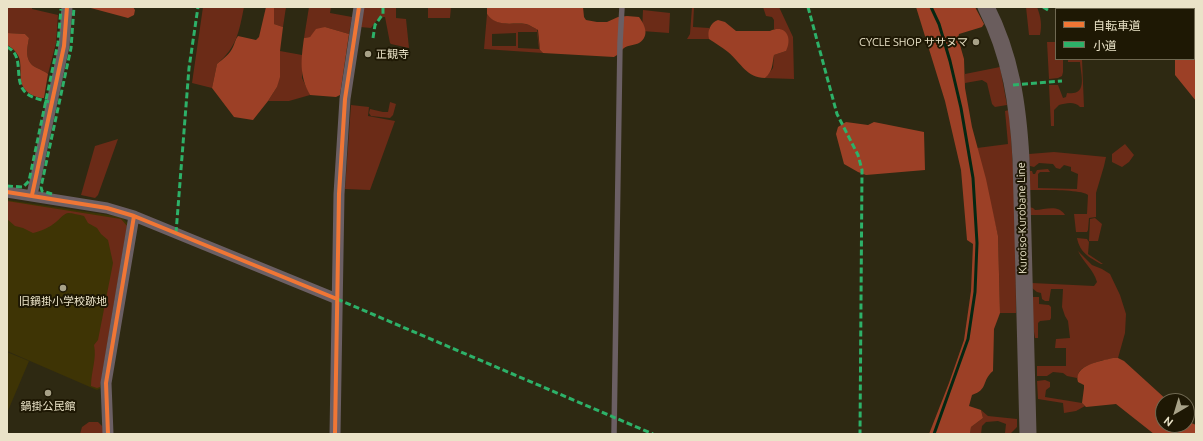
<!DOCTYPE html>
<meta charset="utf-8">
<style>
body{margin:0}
#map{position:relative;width:1203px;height:441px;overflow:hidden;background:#2e2912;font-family:Ubuntu,"Noto Sans JP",sans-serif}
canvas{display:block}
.frame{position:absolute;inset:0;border:8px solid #eae3c8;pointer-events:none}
.legend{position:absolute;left:1055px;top:8px;width:140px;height:52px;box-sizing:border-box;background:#1e1804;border:1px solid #706952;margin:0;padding:5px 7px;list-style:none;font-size:12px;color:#eae3c8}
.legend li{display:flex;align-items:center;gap:8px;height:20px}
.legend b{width:20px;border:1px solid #706952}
.north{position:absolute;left:1155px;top:393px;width:40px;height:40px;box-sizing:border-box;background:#1e1804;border:1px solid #706952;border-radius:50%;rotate:218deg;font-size:11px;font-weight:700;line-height:16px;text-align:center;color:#eae3c8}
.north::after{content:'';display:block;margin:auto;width:14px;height:18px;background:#a8a288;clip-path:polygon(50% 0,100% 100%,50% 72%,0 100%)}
</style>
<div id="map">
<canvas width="1203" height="441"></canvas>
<div class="frame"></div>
<ul class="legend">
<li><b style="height:5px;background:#f07635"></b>自転車道</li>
<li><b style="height:5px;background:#2db169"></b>小道</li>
</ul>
<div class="north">N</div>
</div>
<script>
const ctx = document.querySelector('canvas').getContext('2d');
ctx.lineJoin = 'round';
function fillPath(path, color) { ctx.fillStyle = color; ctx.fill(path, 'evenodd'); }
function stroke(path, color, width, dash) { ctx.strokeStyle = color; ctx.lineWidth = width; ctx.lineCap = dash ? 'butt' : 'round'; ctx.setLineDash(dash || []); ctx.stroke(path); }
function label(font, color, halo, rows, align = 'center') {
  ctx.font = font + ' Ubuntu,"Noto Sans JP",sans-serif'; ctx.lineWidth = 4; ctx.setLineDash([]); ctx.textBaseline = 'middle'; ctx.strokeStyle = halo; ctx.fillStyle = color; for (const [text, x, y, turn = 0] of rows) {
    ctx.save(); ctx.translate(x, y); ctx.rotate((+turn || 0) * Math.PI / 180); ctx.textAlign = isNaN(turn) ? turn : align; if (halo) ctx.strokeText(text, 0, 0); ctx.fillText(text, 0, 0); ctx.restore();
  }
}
const built = new Path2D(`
 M7,200l115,17 7,8 -28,163 -4,2 -90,-39z
 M7,352l22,9 -22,52z`);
const green = new Path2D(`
 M7,7h25v2l26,6 -2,28 -8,31c-4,-3 -7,-4 -11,-6 -13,-6 -10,-19 -8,-30l-4,-4 -18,-1z
 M203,7h41c-5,25 -7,40 -27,57l-5,24 -20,-5z
 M274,7h12l-3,20 -9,-3z
 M309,7h22l-1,6 22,4 -3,17 -24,-7 -15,10 -6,1z
 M362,7h34v11l10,1 3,29 -18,-4 -1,-1 -5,-26c-7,-1 -10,6 -14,11l-11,-1z
 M428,7h23l-1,11h-22z
 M692,7h2l-1,20 16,1v11h-22l3,-5z
 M763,7h16l14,30 1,42 -29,-1 8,-10 1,-13 12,-4 -6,-22h-6v-9l-2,-3 -6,-1z
 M1026,7h11c4,10 5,18 3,28h-11z
 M643,10l27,3 -1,20 -27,-2z
 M487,14c10,13 24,9 38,10 4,0 8,4 12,5l3,21 3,3 -59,-4zM518,32h19l2,17 -21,-1zM516,33v13h-24v-12z
 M1047,42h9v17h7v13l-1,4 -4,2 -9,1z
 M280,51l22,4v23l8,17 -21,6h-21l9,-14z
 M1068,59h14l2,48h-4c-5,-6 -14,-4 -21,-2l-5,5v16h-3l-2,-41h9l5,13 3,-1 1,-4c21,3 14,-17 13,-31h-12z
 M1000,67l7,38 -12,2 -3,-3 -5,-21 -5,-3 -17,3v-9z
 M390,102l6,2 -3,11 -3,3 -19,-2 -2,-3 1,-4 13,3h5z
 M351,105l18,2 -1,9 27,5 -25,69 -25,-1z
 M1009,110l6,85 1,118h-16l-2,-77 -21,-88 31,-4 -3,-33z
 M118,139l-20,56 -3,3 -14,-3 14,-49z
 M1125,144l9,11 -5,7 -7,5 -10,-5v-8z
 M1054,152l52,5 -2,9 -8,27v24l-7,1 -1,12 -1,2h-11l-2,-18h13l1,-19c-6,-6 -48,-5 -58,-5v-19h2l1,3h2l2,-4 11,-1 2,3h-10l-2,2v14l39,1 1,-15 -7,-3v-4l-7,-2 -4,4 -4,-1 -3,-4 -14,-1 -5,4 -4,-1 -1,-12z
 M7,201l114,18 6,7 -27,161 -3,1 -6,-2c0,-14 6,-28 3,-41l4,-5 15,-77 -5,-23 -7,-6 -4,-6 -9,-5 -4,-7c-5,-1 -11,-3 -16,-3 -5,1 -8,6 -12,9 -7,6 -15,9 -23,11l-10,-5 -8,-2 -8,-7z
 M1029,207l4,1 2,2c10,0 23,-6 30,5h-36z
 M1095,218l7,6 -4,17h-9l1,-22z
 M1077,238l10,1 2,3 -1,12 15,10h-2c-12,-7 -21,-11 -24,-26z
 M1078,251l14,14 10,4 8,5 10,21 6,19 -1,19 -7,25c-9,0 -34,6 -39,14 -1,2 -1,4 -2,6l-10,-2 -4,-3 -10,-1 -6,4h-10v-10h29v-18h-11l1,-9 14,-1 -2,-17 -3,-5 -3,-9 1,-18h-12l-2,12h-4l-3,-2 -1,-6 -4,-1 -5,-4v-5l62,3 3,-4c-3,-12 -14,-20 -19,-31z
 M1032,297h7v7l10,1 2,2v11l-1,2 -10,1 -2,2v15h-3l-3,-19z
 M1045,380l5,2v5l-4,3 -1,7 37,6 3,3 -9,5 -12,2 -1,-10 -25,-4 -1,-18z
 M981,410l7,6 29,3v8l-7,7h-4l-1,-1 1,-9 -8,-3 -12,1 -4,4 -1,8h-11l1,-7 12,-9z
 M89,422h9l4,4 2,8h-24l2,-7z`);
const forest = new Path2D(`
 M87,7h46l2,3 -1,5 -6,3z
 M266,7h8v17l9,3 -3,24v26l-3,10 -9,14 -15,19 -19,-3 -22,-29 5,-24c6,-5 13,-10 16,-17 2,-4 2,-7 5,-11l18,4 3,-3z
 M487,7h96l1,10 2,3 11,2h10l11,-5 9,-1 12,1c6,8 11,19 0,26 -4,2 -11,2 -15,5 -4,3 -6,7 -10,9l-71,-4 -3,-3 -2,-20c-4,-2 -8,-5 -12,-6 -15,-2 -29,4 -39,-10z
 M916,7h59l9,17 -2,3 -23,7 -1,4 6,21 1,29 7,39 14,52 12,57 2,77 -6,16 -1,42c-12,10 -4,18 -21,24l-3,11 12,4 2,8 -12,9 -1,7h-41l20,-51 15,-43 7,-49 2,-47 -6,-4 -6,-70 -16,-69z
 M1183,7h13v94l-21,-26v-16h19v-50h-11z
 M718,20l7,2 11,9h34c15,-7 23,6 16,20l-12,4c-2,10 -1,16 -9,23 -18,0 -24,-15 -37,-26 -6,-5 -13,-9 -19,-13 -2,-8 1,-16 9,-19z
 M325,27l24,7 -9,61 -4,2 -26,-2c-11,-20 -9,-35 -6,-57l6,-1 6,-8z
 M7,33l18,1 4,4c-2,11 -5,24 8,30 4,2 7,3 11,6l-4,24c-10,0 -22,-7 -23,-18 -1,-6 0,-12 -1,-19 -1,-7 -7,-13 -13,-16z
 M846,122l22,3 6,-3 50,10 1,38 -59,5 -8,-3 -14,-8 -8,-30 2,-7z
 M1113,358h5l6,3 44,40h-5v24h24v-4l9,4v9h-42l-38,-30 -30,3 -4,-4 2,-15v-3l-6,-3c-5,-17 23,-21 35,-24z`);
const stream = new Path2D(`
 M931,7l8,17 11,37 11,47 12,70 4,65 -2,49 -7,47 -34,95`);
const lane = new Path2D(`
 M614,434l6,-391 2,-36`);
const street = new Path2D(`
 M7,192l100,16 27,8 203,83
 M32,195l32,-149 3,-39
 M108,434l-2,-51 28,-167
 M335,434l4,-240 6,-95 14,-92`);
const primary = new Path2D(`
 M986,7c25,49 32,98 35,152l7,275`);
const quiet = new Path2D(`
 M808,7l29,107 21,41 4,15 -2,264
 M1043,7l5,3
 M373,38l2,-13 8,-11v-7
 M7,47c19,9 5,33 19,46 6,5 16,7 23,9
 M1013,85l49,-4
 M7,186l16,1 6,-6 29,-138 3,-34
 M52,194l-10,-3 -1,-4 30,-139 3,-41
 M176,233l13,-165 9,-61
 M337,299l316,135`);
const cycleway = new Path2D(`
 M7,192l100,16 27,8 203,83
 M32,195l32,-149 3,-39
 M108,434l-2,-51 28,-167
 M335,434l4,-240 6,-95 14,-92`);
const markers = [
 [976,42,4,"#a8a288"],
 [368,54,4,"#a8a288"],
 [63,288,4,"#a8a288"],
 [48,393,4,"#a8a288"]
];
const poiNames = [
 ["CYCLE SHOP ササヌマ",968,42,"right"],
 ["正観寺",376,54,"left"],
 ["旧鍋掛小学校跡地",63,301],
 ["鍋掛公民館",48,406]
];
const streetNames = [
 ["Kuroiso-Kurobane Line",1022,218,-91]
];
fillPath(built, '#3e3405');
fillPath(green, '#6b2b17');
fillPath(forest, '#9c4026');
stroke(stream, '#052712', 3);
stroke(lane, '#6b5f64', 5.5);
stroke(street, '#6b5f64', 11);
stroke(primary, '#6a5d5d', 17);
stroke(quiet, '#2db169', 3, [6, 3]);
stroke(cycleway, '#f07635', 4);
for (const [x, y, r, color] of markers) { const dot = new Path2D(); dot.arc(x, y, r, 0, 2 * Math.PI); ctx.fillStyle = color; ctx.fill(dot); stroke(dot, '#1e1804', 1.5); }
label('11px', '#eae3c8', '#1e1804', poiNames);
label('11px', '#eae3c8', '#1e1804', streetNames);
</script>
